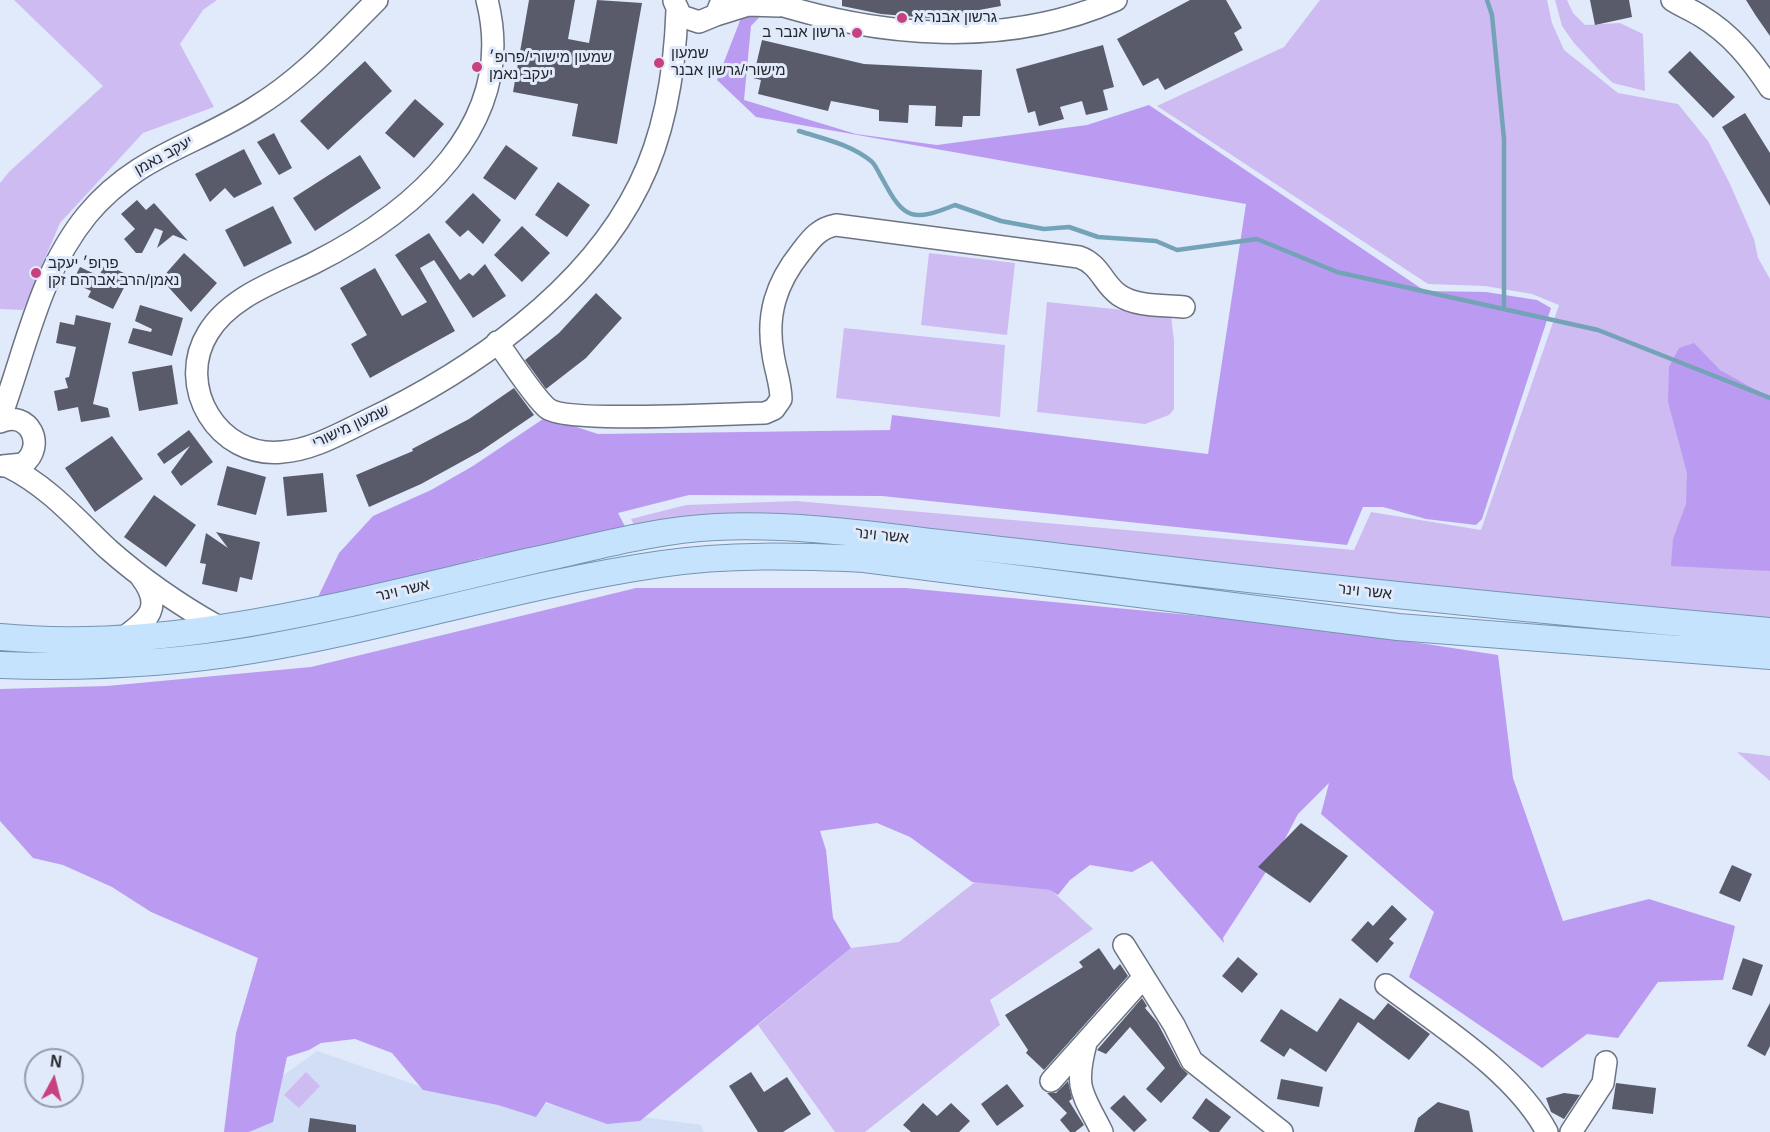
<!DOCTYPE html>
<meta charset="utf-8">
<style>
body{margin:0}
#map{position:relative;width:1770px;height:1132px;overflow:hidden;background:#e1eafb;font-family:Arial,sans-serif}
canvas{display:block}
.north{position:absolute;left:24px;top:1048px;width:60px;height:60px;box-sizing:border-box;background:#e1eafb;border:2px solid #959ca9;border-radius:50%;rotate:7deg;font-size:16px;font-weight:700;line-height:24px;text-align:center;color:#24272d}
.north::after{content:'';display:block;margin:auto;width:21px;height:27px;background:#c8417f;clip-path:polygon(50% 0,100% 100%,50% 72%,0 100%)}
</style>
<div id="map">
<canvas width="1770" height="1132"></canvas>
<div class="north">N</div>
</div>
<script>
const ctx = document.querySelector('canvas').getContext('2d');
ctx.lineJoin = 'round';
function fillPath(path, color) { ctx.fillStyle = color; ctx.fill(path, 'evenodd'); }
function stroke(path, color, width, dash) { ctx.strokeStyle = color; ctx.lineWidth = width; ctx.lineCap = dash ? 'butt' : 'round'; ctx.setLineDash(dash || []); ctx.stroke(path); }
function label(font, color, halo, rows, align = 'center') {
  ctx.font = font + ' Arial,Heebo,sans-serif'; ctx.lineWidth = 6; ctx.setLineDash([]); ctx.textBaseline = 'middle'; ctx.strokeStyle = halo; ctx.fillStyle = color; for (const [text, x, y, turn = 0] of rows) {
    ctx.save(); ctx.translate(x, y); ctx.rotate((+turn || 0) * Math.PI / 180); ctx.textAlign = isNaN(turn) ? turn : align; if (halo) ctx.strokeText(text, 0, 0); ctx.fillText(text, 0, 0); ctx.restore();
  }
}
const built = new Path2D(`
 M317,1051l102,35 282,39 3,7h-461l9,-34z`);
const green = new Path2D(`
 M14,0h203l-14,10 -23,34 34,63 -71,26 -83,90 -37,87 -23,-1v-126l9,-11 94,-86z
 M1320,0h227l5,23 12,27 54,43 60,11 30,37 22,43 24,55 4,19 12,21v341l-904,-90 -229,1 -6,-12 55,-14 110,-4 558,49 17,-38 110,18 78,-225 -27,-11 -47,-8 -57,-2 -271,-178 127,-59z
 M1555,0h12l6,13 12,12 35,-2 23,11 2,57 -32,-8 -12,-11 -27,-29 -12,-17z
 M929,253l86,10 -8,72 -86,-10z
 M1047,302l124,13 3,26v68l-5,6 -24,9 -108,-12z
 M844,328l161,17 -5,72 -164,-19z
 M1737,752l33,4v25z
 M975,882l76,8 42,39 -103,71 10,25 -135,107h-30l-77,-107 93,-77 48,-6z
 M306,1072l14,14 -21,22 -15,-13z`);
const forest = new Path2D(`
 M748,0h28l-25,26 -7,74 112,34 81,11 150,-20 62,-20 276,186 61,1 51,8 14,8 -69,211 -6,6 -50,-6 -43,-12h-20l-16,38 -465,-49 -193,-1 -71,18 10,19 -148,26 -63,19 -99,20 21,-44 34,-37 58,-26 42,-24 73,-49 52,17 292,-4 2,-15 316,39 38,-250 -490,-87 -39,-37z
 M1694,343l26,27 50,28v173l-99,-5 2,-27 13,-35 1,-31 -19,-71 1,-35 10,-19z
 M636,588h270l410,39 182,28 15,123 50,143 86,-22 86,27 -12,54 -65,2 -40,56 -31,-4 -45,34 -133,-91 25,-65 -113,-98 8,-31 -31,31 -23,44 -52,80 1,5 -72,-82 -20,11 -42,-7 -20,15 -12,15 -8,-5 -78,-8 -62,-45 -33,-14 -57,8 6,19 7,68 18,30 -211,173 -33,3 -61,-22 -10,15 -38,-12 -75,-15 -31,-37 -37,-14 -34,4 -12,7 -22,7 -14,65 -24,10h-25l12,-99 22,-75 -107,-46 -39,-25 -49,-22 -30,-7 -33,-37v-132l107,-3 204,-19z`);
const stream = new Path2D(`
 M1487,0l5,15 12,124v170
 M799,131c25,8 51,13 72,30 5,4 8,13 12,19 21,40 30,42 72,25l46,16 43,8 25,-2 29,10 58,4 21,9 80,-11 80,33 261,58 172,68`);
const building = new Path2D(`
 M529,0h46l-7,39 21,4 8,-43 45,3 -25,141 -45,-8 6,-32 -65,-12z
 M842,0h158l1,6 -44,8v5h-16l-60,-5 -39,-8z
 M1190,0h36l16,28 -8,5 9,17 -78,40 -7,-12 -15,8 -26,-47z
 M1590,0h39l3,17 -37,8z
 M1746,0h24v36l-14,-20z
 M762,40l102,24 118,6 -2,46h-17l-1,11 -27,-1 1,-20 -27,-1 -1,18 -29,-2v-11l-48,-9 -3,10 -70,-17 3,-14 -8,-2z
 M1103,45l11,42 -11,3 5,20 -22,5 -4,-14 -22,6 4,12 -25,7 -4,-15 -7,2 -12,-44z
 M1690,51l45,46 -22,21 -45,-46z
 M365,61l27,30 -64,59 -28,-29z
 M415,99l29,25 -30,34 -29,-25z
 M1745,113l25,40v53l-48,-79z
 M274,133l18,35 -13,7 -22,-33z
 M506,145l32,23 -23,32 -32,-22z
 M244,149l18,35 -28,14 -9,-10 -15,14 -15,-28z
 M360,155l21,33 -66,43 -22,-33z
 M558,182l32,23 -23,32 -32,-22z
 M473,193l28,27 -18,24 -15,-14 -8,7 -15,-15z
 M137,200l9,10 8,-7 34,38 -15,-6 -16,13 6,-17 -8,-3 -13,25h-6l-12,-14 11,-10 -14,-15z
 M273,206l19,37 -48,24 -19,-37z
 M522,226l28,27 -28,29 -28,-27z
 M429,233l31,47 9,-7 4,3 12,-12 21,32 -33,22 -39,-58 -14,8 35,63 -85,47 -19,-34 16,-9 -27,-47 35,-20 27,48 25,-14 -32,-47z
 M184,253l33,30 -26,29 -30,-33z
 M105,264l25,12 -17,33 -25,-12 3,-6 -19,-9 8,-15 19,9z
 M596,293l26,25 -36,40 -40,31 -21,-29 34,-27z
 M140,305l43,13 -11,38 -44,-13 5,-15 18,4 1,-3 -17,-8z
 M76,315l35,8 -18,81 15,4 2,9 -29,5 -3,-15 -20,4 -4,-20 14,-3 -3,-10 4,-1 7,-30 -20,-4 4,-21 14,3z
 M172,365l6,39 -39,7 -7,-39z
 M514,388l20,27 -53,36 -60,33 -52,23 -13,-32 57,-24 -1,-2 57,-30z
 M189,430l24,32 -32,24 -10,-14 19,-26 -26,18 -7,-10z
 M112,436l31,43 -48,33 -30,-44z
 M227,466l39,11 -10,38 -39,-10z
 M323,473l4,39 -40,4 -4,-39z
 M154,495l42,30 -30,42 -42,-30z
 M216,532l44,10 -8,38 -12,-3 -3,15 -35,-8 4,-20 -6,-1 6,-30 22,15z
 M1301,823l47,33 -38,47 -52,-36z
 M1732,865l20,9 -12,28 -21,-9z
 M1392,905l15,14 -18,20 5,4 -17,20 -26,-23 17,-19 5,5z
 M1099,948l15,22 6,-6 8,12 -84,94 -18,-17 2,-3 -23,-35 78,-48 -4,-5z
 M1238,957l20,17 -16,19 -20,-17z
 M1743,958l20,7 -11,31 -20,-7z
 M1142,998l5,8 -2,2 12,14 24,45 7,7 -27,29 -15,-14 19,-21 -35,-41 -24,27 -9,-4z
 M1340,998l34,22 14,-17 42,31 -21,26 -51,-38 -32,50 -36,-24 -6,9 -24,-16 21,-32 36,23z
 M1770,1003v43l-5,10 -18,-10z
 M751,1072l13,20 23,-15 24,37 -28,18h-25l-29,-46z
 M1281,1079l42,8 -4,20 -42,-8z
 M1068,1081l4,18 -3,2 15,24 -9,7h-5l-10,-12 7,-7 -20,-20h9z
 M1616,1083l40,5 -3,26 -41,-5z
 M1007,1084l17,22 -27,20 -16,-22z
 M1564,1093l16,2 -16,24 -13,-7 -5,-14z
 M1124,1095l23,25 -13,12 -24,-24z
 M1206,1098l25,19 -12,15h-9l-18,-14z
 M1438,1102l31,9 4,21h-59l4,-14z
 M923,1103l14,13 14,-13 19,18 -11,11h-48l-8,-7z
 M310,1118l46,7v7h-48z`);
const minor = new Path2D(`
 M487,0c32,125 -74,213 -173,263 -36,18 -84,33 -106,70 -33,53 10,126 74,119 30,-2 57,-18 84,-31 104,-49 221,-130 273,-236 27,-54 36,-116 38,-175
 M765,0c112,37 240,49 351,0
 M1672,0c9,6 20,10 29,16 30,18 50,43 69,72
 M674,1l7,15 18,6 17,-7 6,-15
 M716,15l32,-10 31,1
 M497,342c13,17 36,54 50,66 19,16 185,5 218,5l9,-4 7,-10c0,-15 -6,-30 -8,-45 -7,-39 3,-71 28,-102 10,-13 18,-24 35,-27l243,32c21,7 24,27 40,38 17,12 46,10 65,12
 M0,419c26,-70 39,-145 87,-204 49,-59 107,-69 167,-107 48,-29 84,-69 123,-108
 M0,422c29,-13 47,24 23,42l-20,2
 M9,467c40,20 67,52 99,82 34,30 70,55 109,77
 M123,638c25,-18 41,-31 18,-61
 M1124,945l50,80 18,36 90,71
 M1386,985c54,41 129,87 161,147
 M1086,1043c-12,46 -4,49 16,89
 M1051,1081l93,-104
 M1571,1132l32,-49 3,-21`);
const major = new Path2D(`
 M0,637c177,17 360,-37 531,-76 61,-13 122,-31 185,-34 68,-3 138,5 206,14 71,8 143,16 214,25 211,25 422,46 634,65
 M0,665c84,3 170,-1 253,-15 137,-23 270,-66 408,-86 67,-10 136,-8 203,-5l534,68 372,29`);
const markers = [
 [902,18,6,"#c8417f"],
 [857,33,6,"#c8417f"],
 [659,63,6,"#c8417f"],
 [477,67,6,"#c8417f"],
 [36,273,6,"#c8417f"]
];
const poiNames = [
 ["גרשון אבנר א",914,18],
 ["גרשון אנבר ב",845,33,"right"],
 ["שמעון",671,54],
 ["מישורי/גרשון אבנר",671,71],
 ["שמעון מישורי/פרופ׳",489,58],
 ["יעקב נאמן",489,75],
 ["פרופ׳ יעקב",48,264],
 ["נאמן/הרב אברהם זקן",48,281]
];
const streetNames = [
 ["יעקב נאמן",164,156,-29],
 ["שמעון מישורי",351,427,-25],
 ["אשר וינר",882,536,6],
 ["אשר וינר",403,591,-13],
 ["אשר וינר",1365,592,6]
];
fillPath(built, '#d1def5');
fillPath(green, '#cebbf2');
fillPath(forest, '#bb9bf2');
stroke(stream, '#74a3b8', 4.5);
fillPath(building, '#595b6a');
stroke(minor, '#6c7483', 24);
stroke(major, '#7495b2', 28);
stroke(minor, '#fff', 21);
stroke(major, '#c5e3fc', 26);
for (const [x, y, r, color] of markers) { const dot = new Path2D(); dot.arc(x, y, r, 0, 2 * Math.PI); ctx.fillStyle = color; ctx.fill(dot); stroke(dot, '#e1eafb', 2); }
label('15px', '#24272d', '#e1eafb', poiNames, 'left');
label('15px', '#24272d', '#e1eafb', streetNames);
</script>
